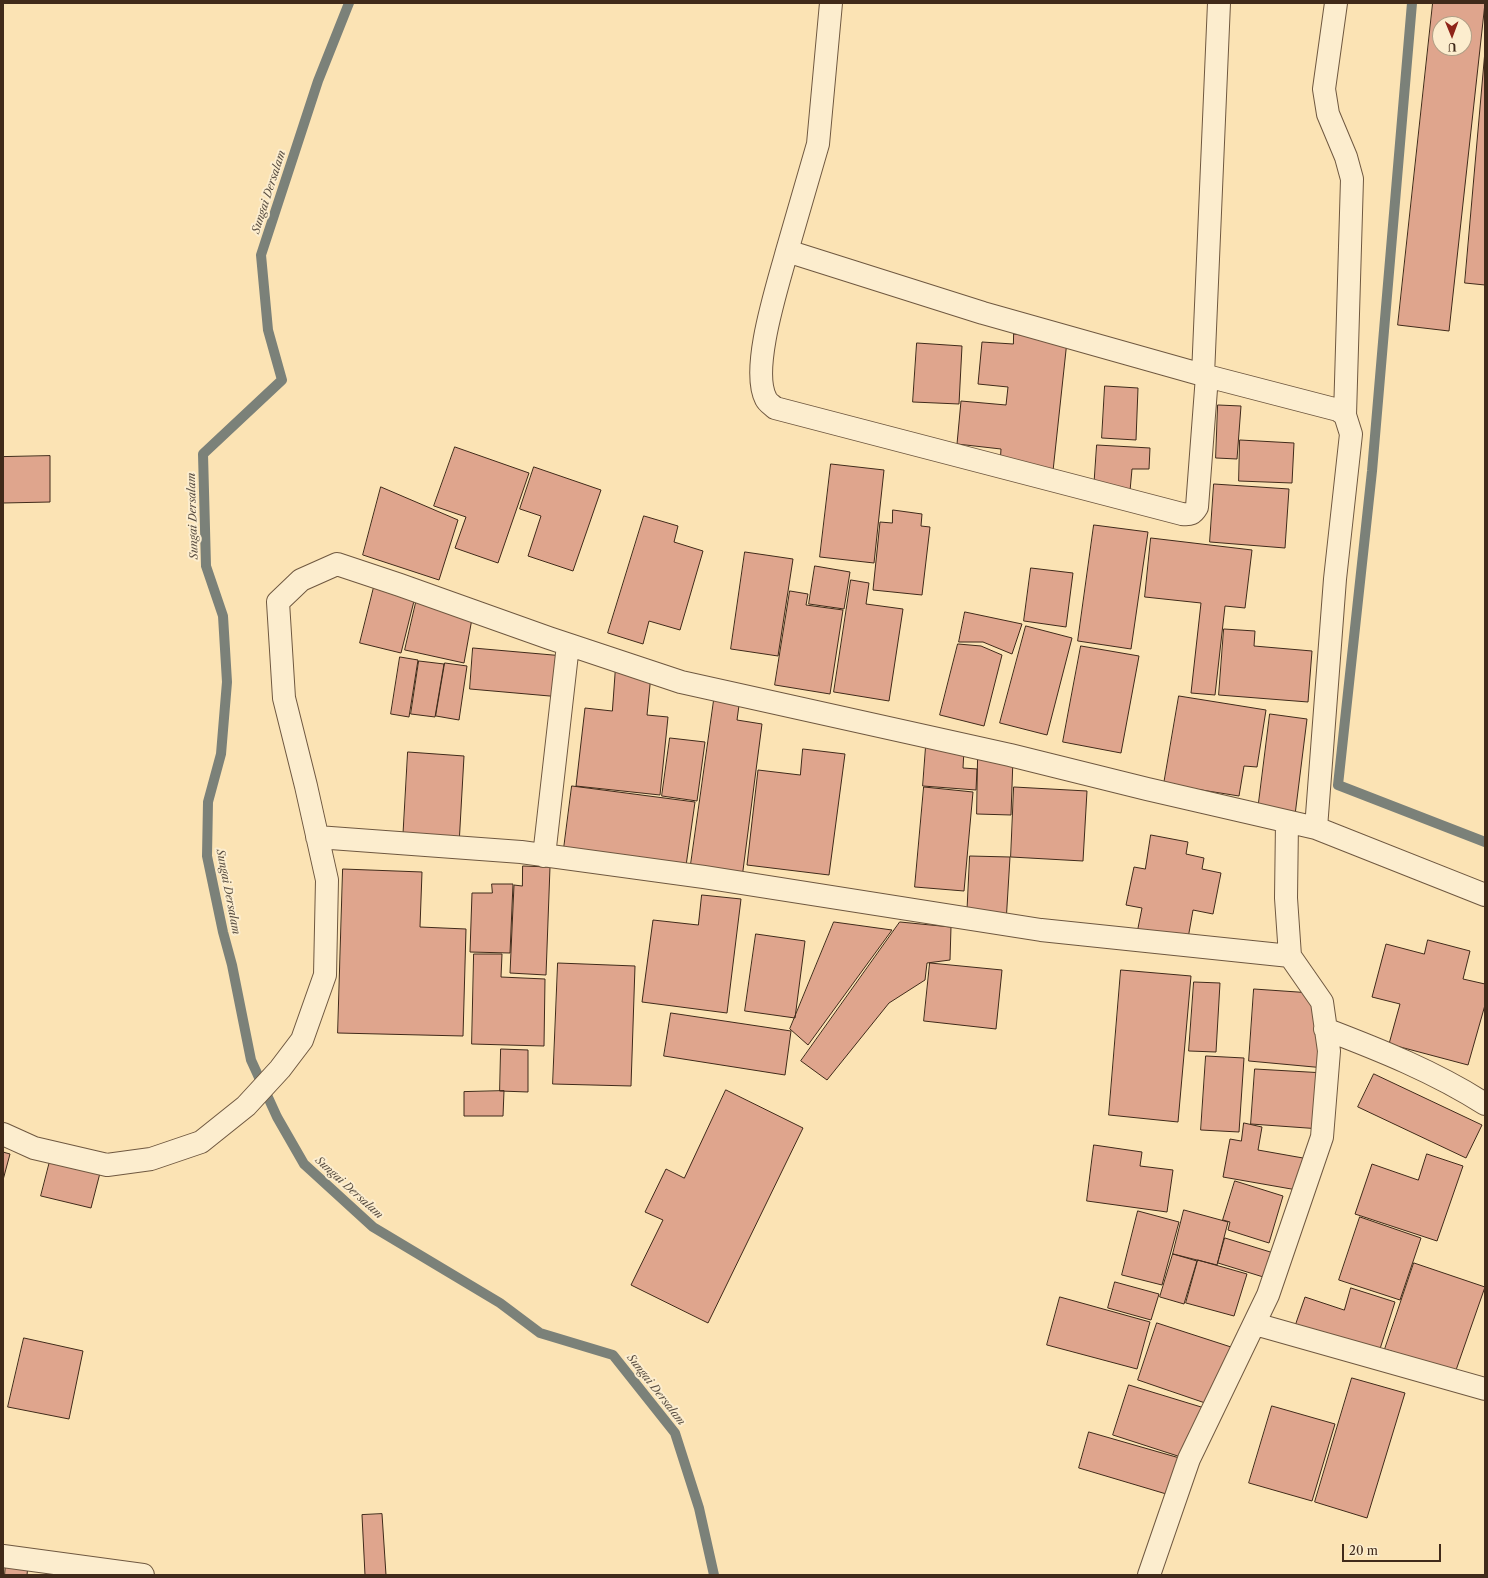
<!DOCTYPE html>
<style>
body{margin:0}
#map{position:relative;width:1488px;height:1578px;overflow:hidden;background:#fbe3b4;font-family:"Libre Caslon Text",serif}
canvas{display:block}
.frame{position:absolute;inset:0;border:4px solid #402a1a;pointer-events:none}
.north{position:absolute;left:1432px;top:16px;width:40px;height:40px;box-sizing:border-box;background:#fcedce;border:1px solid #b19f86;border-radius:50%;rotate:179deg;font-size:11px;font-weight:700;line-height:16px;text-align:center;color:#402a1a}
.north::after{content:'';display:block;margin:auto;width:14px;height:18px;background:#8f2418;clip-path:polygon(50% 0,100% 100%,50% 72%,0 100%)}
.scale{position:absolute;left:1342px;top:1544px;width:99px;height:18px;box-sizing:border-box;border:2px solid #402a1a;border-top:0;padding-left:5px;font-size:12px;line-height:14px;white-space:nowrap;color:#402a1a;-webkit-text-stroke:3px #fcedce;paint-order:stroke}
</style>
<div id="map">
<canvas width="1488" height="1578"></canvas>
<div class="frame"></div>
<div class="north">U</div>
<div class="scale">20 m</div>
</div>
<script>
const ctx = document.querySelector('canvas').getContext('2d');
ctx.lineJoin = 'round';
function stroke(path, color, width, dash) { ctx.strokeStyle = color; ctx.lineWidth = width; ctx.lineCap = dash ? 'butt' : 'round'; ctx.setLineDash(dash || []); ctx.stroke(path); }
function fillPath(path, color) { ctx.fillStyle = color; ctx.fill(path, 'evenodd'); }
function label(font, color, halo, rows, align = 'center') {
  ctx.font = font + ' "Libre Caslon Text",serif'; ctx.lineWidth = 4; ctx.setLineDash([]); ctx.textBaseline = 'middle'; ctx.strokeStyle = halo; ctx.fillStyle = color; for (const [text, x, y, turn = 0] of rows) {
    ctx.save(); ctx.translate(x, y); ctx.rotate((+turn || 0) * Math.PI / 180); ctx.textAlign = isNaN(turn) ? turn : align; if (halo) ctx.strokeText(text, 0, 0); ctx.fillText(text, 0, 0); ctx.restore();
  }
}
const stream = new Path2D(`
 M349,3l-31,78 -57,174 7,75 14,50 -79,74 3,112 17,50 4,66 -6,72 -13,48 -1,54 16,76 9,33 19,95 26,57 27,47 69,63 127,76 40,30 73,22 62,78 24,75 15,67
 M1412,3l-40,468 -34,314 147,57`);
const building = new Path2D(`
 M1433,3h52l-36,328 -51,-6zM1440,24h24v24h-24z
 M1485,51v234l-20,-2z
 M1014,334l53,7 -14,130 -53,-6 1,-16 -44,-5 4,-43 45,4 2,-18 -30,-3 4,-42 31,2z
 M917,343l45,3 -3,58 -46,-2z
 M1105,386l33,2 -2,52 -34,-2z
 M1218,405l23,1 -4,53 -21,-1z
 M1240,440l54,3 -2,40 -53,-2z
 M1097,445l53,3 -1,21h-17l-2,22 -36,-2z
 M455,447l74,26 -31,90 -43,-15 11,-31 -32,-11z
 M50,456v46l-47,1v-46z
 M831,464l53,6 -10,93 -54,-6z
 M534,467l67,23 -28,81 -45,-15 13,-40 -21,-7z
 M1214,484l75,5 -4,59 -75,-6z
 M381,487l77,33 -19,60 -76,-25z
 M893,510l29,4 -1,12 9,1 -8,68 -49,-5 7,-68 12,1z
 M644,516l34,10 -4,16 29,9 -23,79 -31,-9 -6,23 -35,-11z
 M1094,525l54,7 -17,117 -53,-8z
 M1151,538l101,12 -7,58 -20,-2 -10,89 -24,-2 10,-90 -56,-6z
 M745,552l48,7 -15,97 -47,-7z
 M815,566l35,6 -6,37 -35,-5z
 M1031,568l42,5 -7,54 -42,-6z
 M851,580l18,3 -3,21 37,5 -14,92 -55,-9z
 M375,583l41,10 -15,60 -41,-10z
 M790,591l18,3 -2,11 37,5 -13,84 -55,-9z
 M418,594l55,19 -9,50 -59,-13z
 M965,612l57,12 -10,30 -29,-12h-24z
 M1026,626l46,12 -25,97 -47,-12z
 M1224,629l31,2 -1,15 58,5 -4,51 -89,-7z
 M958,644l23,2 21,9 -18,71 -44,-11z
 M1081,646l58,10 -18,97 -58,-11z
 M473,648l91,8 -3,41 -91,-8z
 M400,657l18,3 -9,57 -18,-3z
 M419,661l25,3 -9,53 -24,-3z
 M445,663l22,3 -8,54 -23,-4z
 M616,666l35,9 -4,40 21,2 -8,78 -84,-9 9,-78 27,3z
 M715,693l25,5 -3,22 25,4 -20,154 -52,-7z
 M1179,696l87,14 -9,57 -13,-1 -5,30 -75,-12z
 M1270,714l37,5 -12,96 -37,-5z
 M670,738l35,4 -8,59 -35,-5z
 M926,746l38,4 -1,18 14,1 -1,21 -53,-4z
 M803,749l42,5 -16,121 -82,-10 11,-95 42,5z
 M408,752l56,4 -5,89 -56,-4z
 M978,757l35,1 -2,57 -34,-1z
 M572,786l123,16 -10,71 -122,-17z
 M924,787l49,5 -9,99 -49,-4z
 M1014,787l73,4 -4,70 -72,-4z
 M1151,835l37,7 -2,12 18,4 -2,11 19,4 -8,41 -20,-4 -6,34 -51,-6 6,-30 -16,-3 8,-38 11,2z
 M970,856l40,1 -4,66 -39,-5z
 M523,866l27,1 -4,108 -36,-2 4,-88 8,1z
 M343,869l79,3 -2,55 46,2 -3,107 -125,-3z
 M492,884h21l-3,69 -40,-1 2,-59h20z
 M702,895l39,4 -14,114 -85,-11 11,-82 45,5z
 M834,922l58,8 -84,115 -18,-16z
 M900,922l51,5 -1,33 -23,3 -2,17 -36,23 -62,77 -26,-19z
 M756,934l49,7 -10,77 -50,-7z
 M1428,940l42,11 -7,28 22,5v21l-17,60 -79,-21 11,-40 -28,-7 14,-53 38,10z
 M474,954h28l-1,23 44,2 -1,67 -72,-2z
 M558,963l77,3 -4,120 -78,-2z
 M930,963l72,7 -6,59 -72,-8z
 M1121,970l70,6 -13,146 -69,-7z
 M1194,982l26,1 -4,69 -27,-1z
 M1254,989l58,4 13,75 -76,-7z
 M671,1013l120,18 -6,44 -121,-19z
 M501,1049l27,1v42l-28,-1z
 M1206,1056l38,2 -5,74 -38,-2z
 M1255,1069l70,4 -4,56 -70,-5z
 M1374,1074l108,51 -16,33 -108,-51z
 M726,1090l77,38 -95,195 -77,-38 32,-65 -18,-8 21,-43 18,9z
 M504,1091l-1,25h-39v-24z
 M1244,1123l18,4 -4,23 45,8 -6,32 -74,-13 7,-38 11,2z
 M1094,1145l48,7 -2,14 33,4 -6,42 -80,-11z
 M3,1152l7,2 -7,26z
 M1427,1154l36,12 -26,75 -82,-27 17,-50 46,16z
 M50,1161l50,12 -9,35 -50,-12z
 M1235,1181l48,15 -14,47 -41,-13 2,-8 -7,-2z
 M1184,1210l44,12 -11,43 -44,-11z
 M1138,1211l41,11 -17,63 -40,-10z
 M1360,1217l61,21 -21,62 -61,-20z
 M1225,1238l55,17 -7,25 -55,-17z
 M1173,1254l24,7 -13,43 -24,-7z
 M1198,1260l49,14 -13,42 -48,-13z
 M1414,1263l71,24 -30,86 -70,-24z
 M1115,1282l44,12 -8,26 -43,-12z
 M1351,1288l44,14 -16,50 -84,-26 10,-29 39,13z
 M1060,1297l90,25 -13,47 -90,-24z
 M1157,1323l74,24 -20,58 -73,-25z
 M24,1338l59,13 -14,68 -61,-12z
 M1352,1378l53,15 -38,125 -52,-16z
 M1129,1385l82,25 -24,49 -74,-24z
 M1272,1406l63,18 -23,77 -63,-18z
 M1089,1432l94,27 -10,37 -94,-28z
 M382,1514l4,61h-21l-3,-60z
 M6,1562l22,3 -1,10h-22z`);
const minor = new Path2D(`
 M831,3l-13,141 -31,107 196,62 220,62
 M1219,3l-16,372 135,35 7,5 6,19 -16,145 -19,249 169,67
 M1336,3l-12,86 4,25 18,43 6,22 -7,236
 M787,251c-9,34 -37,118 -21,148 2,4 6,6 9,9l407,106c8,1 11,0 15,-7l10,-131
 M317,837l204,15 183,25 337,53 249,26
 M544,856l24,-211
 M1325,1029c55,21 110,43 160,75
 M3,1134l31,14 73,17 44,-6 50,-17 45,-36 34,-37 22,-29 23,-65 2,-95 -21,-94 -22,-88 -6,-96 23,-22 36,-16 63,21 149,53 132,44 329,73 137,34 169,39
 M1255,1324l230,65
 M3,1556l140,19
 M1149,1575l40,-116 79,-164 54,-158 7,-86 -7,-49 -32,-46 -4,-58 1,-76`);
const waterNames = [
 ["Sungai Dersalam",269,192,-72],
 ["Sungai Dersalam",193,516,-92],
 ["Sungai Dersalam",228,892,79],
 ["Sungai Dersalam",349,1188,42],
 ["Sungai Dersalam",656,1390,52]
];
stroke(stream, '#7b8179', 10);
fillPath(building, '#dfa58d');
stroke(building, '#402a1a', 1);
stroke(minor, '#6f5840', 24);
stroke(minor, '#fcedce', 22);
label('italic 11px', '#594e42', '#fcedce', waterNames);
</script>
